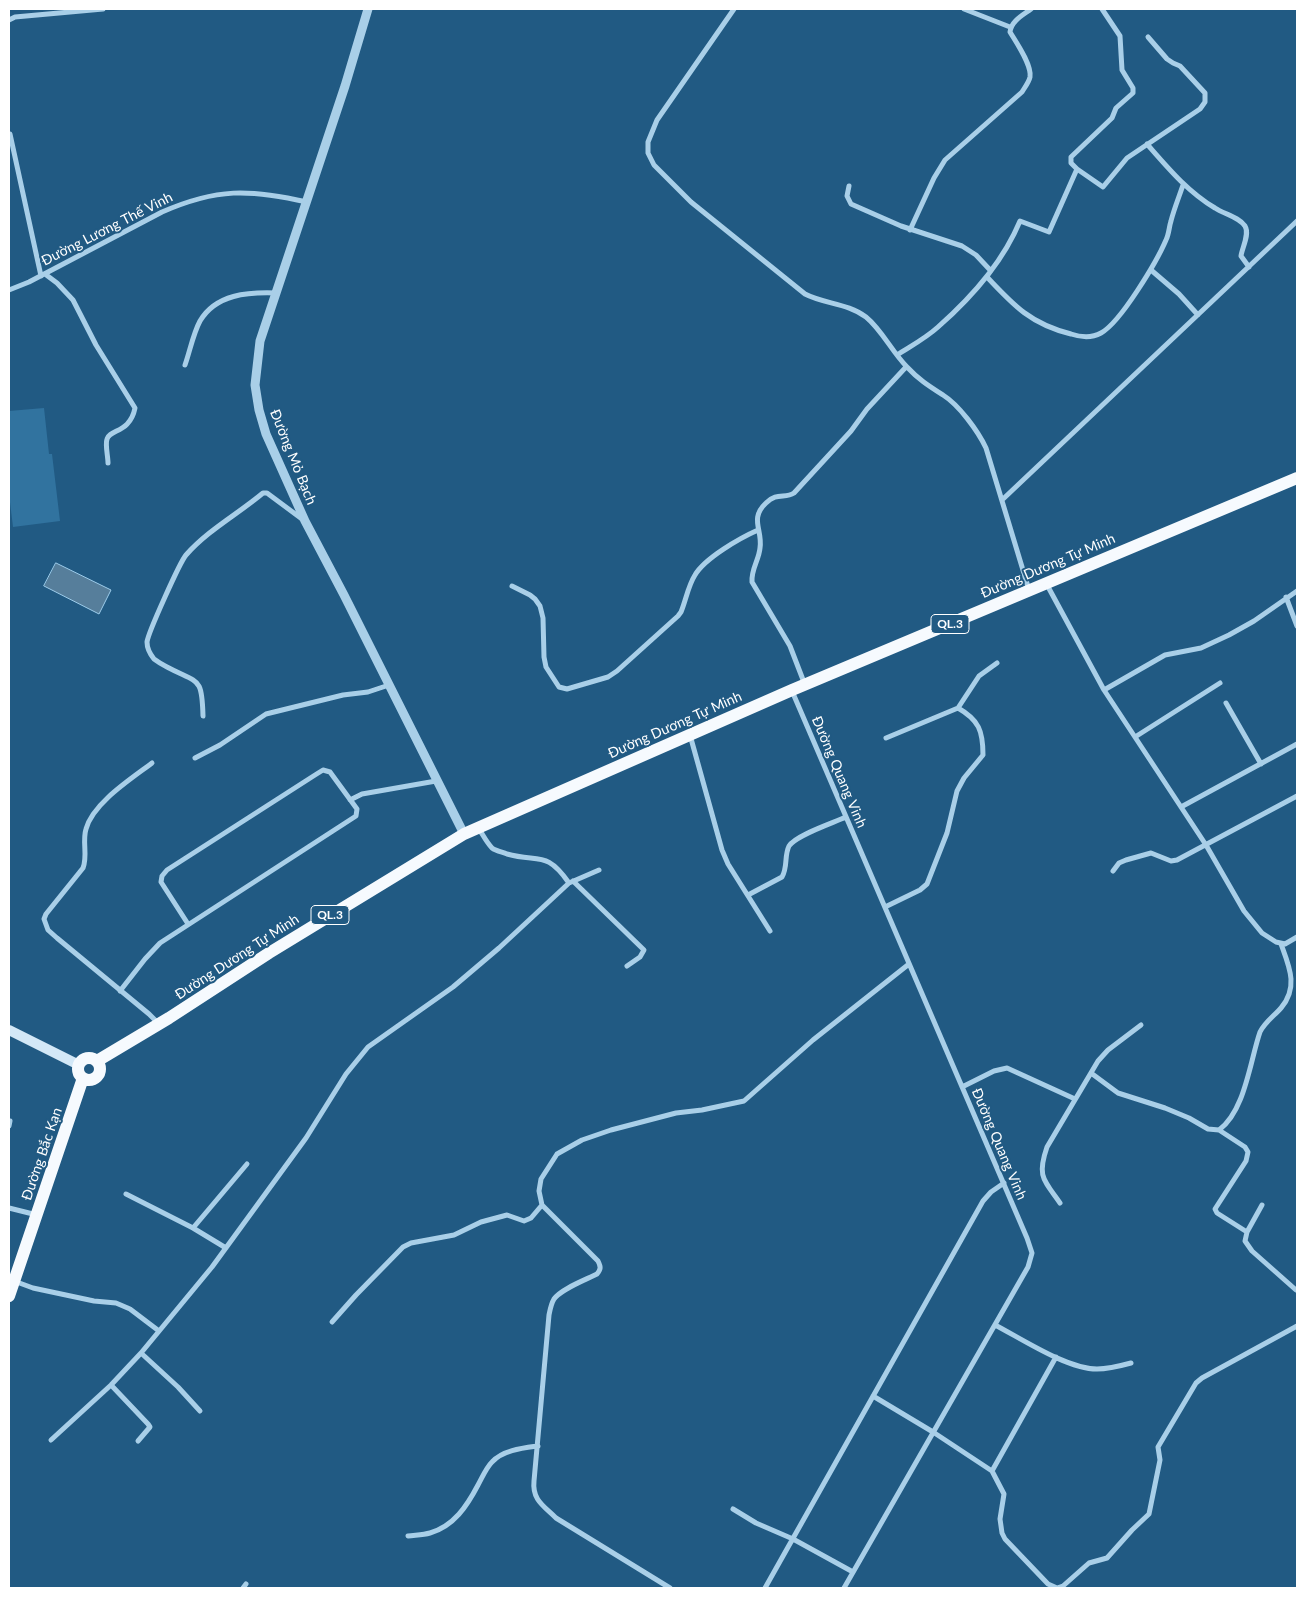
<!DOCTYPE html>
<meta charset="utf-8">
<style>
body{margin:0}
#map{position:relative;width:1306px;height:1597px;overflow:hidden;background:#215a83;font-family:Lato,sans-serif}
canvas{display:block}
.frame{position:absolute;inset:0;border:10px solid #fff;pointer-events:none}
</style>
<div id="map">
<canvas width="1306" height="1597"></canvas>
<div class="frame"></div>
</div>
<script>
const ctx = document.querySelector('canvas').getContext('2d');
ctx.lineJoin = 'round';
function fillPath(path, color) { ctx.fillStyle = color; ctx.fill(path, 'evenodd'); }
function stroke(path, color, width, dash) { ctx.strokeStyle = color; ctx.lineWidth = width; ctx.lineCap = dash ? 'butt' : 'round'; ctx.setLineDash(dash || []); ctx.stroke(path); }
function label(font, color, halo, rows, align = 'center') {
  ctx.font = font + ' Lato,sans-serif'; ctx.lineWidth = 4; ctx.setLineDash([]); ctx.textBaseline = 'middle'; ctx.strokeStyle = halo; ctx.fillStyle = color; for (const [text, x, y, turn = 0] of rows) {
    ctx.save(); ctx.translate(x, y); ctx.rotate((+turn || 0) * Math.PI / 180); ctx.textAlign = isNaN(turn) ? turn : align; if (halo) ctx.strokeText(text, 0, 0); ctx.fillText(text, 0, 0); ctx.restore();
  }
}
const green = new Path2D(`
 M44,408l5,46h3l8,67 -47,6 -4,-33v-83z`);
const water = new Path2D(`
 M56,563l55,27 -12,24 -55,-28z`);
const minor = new Path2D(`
 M734,9l-77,111 -9,22v11l6,12 37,37 114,92c19,10 43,9 61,23 16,13 26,35 41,50 11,12 22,19 36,28 16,10 35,36 43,53l43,142
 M964,9l46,18
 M9,20l6,-3 88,-8
 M10,134l31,142
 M1147,144c21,24 41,48 68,64 9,6 24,9 30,18 5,8 -3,22 -4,30l8,11
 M1077,169l-6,-6v-6l41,-39 4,-10 17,-15v-5l-11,-18 -2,-34 -18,-27
 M849,186l-2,10 4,8 50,22 61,20 14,9 15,16
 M910,230l24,-52 11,-18 77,-68c3,-5 7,-10 8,-15 2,-12 -14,-35 -20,-45 1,-11 13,-17 21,-23
 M1151,270l28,24 19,21
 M45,274l12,9 16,17 23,45 39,63c-5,25 -25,21 -28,31 -2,6 1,17 1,24
 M987,277c27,29 44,47 84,57 9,3 21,4 30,-1 20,-11 56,-72 65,-93 3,-6 3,-13 5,-19 3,-12 8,-24 12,-36
 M9,290l20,-8 133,-70c55,-24 87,-23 145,-10
 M897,355c14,-9 29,-17 41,-28 33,-29 65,-65 82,-106l29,11 28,-63 26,18 24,-29 73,-49 5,-7v-9l-25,-27 -7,-3 -6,-4 -19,-22
 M185,365c5,-14 8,-31 15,-44 16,-27 48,-29 76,-28
 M1002,500l295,-279
 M1046,583l58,107 102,155 38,66 18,22 14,9 9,2 12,-7
 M512,586l18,9 5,4 5,7 3,12 1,39 2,10 13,20 8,2 41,-12 9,-6 61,-55 3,-4c5,-12 7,-26 14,-37 10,-17 45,-37 63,-45
 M1286,597l11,29
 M805,685l-15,-39 -38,-64c-1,-13 7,-22 8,-34 3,-18 -11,-29 6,-45 11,-11 19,-4 28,-10l57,-62 16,-22 39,-42
 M1104,690l61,-35 36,-7 28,-13 25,-14 43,-30
 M792,691l235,547 5,15 -4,14 -184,321
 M1226,703l35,61
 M203,716c-1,-40 -4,-32 -36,-49 -4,-2 -9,-5 -13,-8 -4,-5 -7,-11 -7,-17 1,-9 33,-80 39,-87 22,-25 52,-41 77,-62h4l35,26
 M690,735l32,115 6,14 42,67
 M1135,737l85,-54
 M886,738l72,-30 21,-32 18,-13
 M195,758l25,-13 46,-31 77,-19 25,-3 21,-7
 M152,763c-21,16 -59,40 -66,66 -4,13 2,26 -3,39l-37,46 -2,5 4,11 9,8 92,76 9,9
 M350,800l12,-6 74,-13
 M1181,807l116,-63
 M479,829c4,6 8,14 13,19 4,3 10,4 15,6 32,9 39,-4 62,29
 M1113,871l6,-8 7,-3 25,-7 20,8 6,-1 120,-64
 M573,881l71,69 -4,7 -13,9
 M748,895l34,-18c6,-10 2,-21 7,-31 7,-11 44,-23 57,-29
 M885,907l35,-17 7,-6 20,-51 10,-42 7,-13 19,-23c0,-24 -4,-35 -25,-47
 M120,991l25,-32 15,-16 196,-127 1,-7 -27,-37 -7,-2 -8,5 -148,95 -5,6 -1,6 27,42
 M1091,1073l27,20 47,15 24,10 19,11 11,1c26,-19 31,-69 41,-98 5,-10 14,-16 21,-24 18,-21 8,-42 0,-64
 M962,1087l32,-16 13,-3 68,31
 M9,1126l1,-5
 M1219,1130l26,17 3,5 -2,9 -31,48 2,4 30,19
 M126,1194l67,34 33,20
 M1060,1203c-17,-24 -23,-27 -13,-56l51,-86 10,-11 33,-25
 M1262,1205l-15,27 -2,9 7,10 44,39
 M9,1208l28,7
 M193,1228l54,-64
 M14,1281l19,7 61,13 22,2 14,6 29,22
 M332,1322l24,-27 47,-48 8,-4 43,-8 27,-13 26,-7 17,6 7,-3 11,-13
 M995,1325c27,14 72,44 102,44 11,0 23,-3 34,-6
 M141,1353l37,34 22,24
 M111,1385l37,39 2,3 -12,14
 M873,1396l60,36 59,39 12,23 -4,25 2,14 3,6 43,45 9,4 6,-2 26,-23 18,-5 25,-28 17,-16 11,-54 -2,-13 38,-64 6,-5 95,-52
 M51,1440l60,-55 30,-32 71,-86 94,-129 40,-64 22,-27 85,-60 46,-39 70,-65 30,-13
 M992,1471l64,-114
 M733,1509l23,14 37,16 60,33
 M408,1536c7,-1 15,-1 22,-3 24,-7 37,-27 48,-48 4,-7 8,-17 14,-23 11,-12 31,-14 46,-16
 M243,1588l3,-4
 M670,1588l-114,-70c-12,-12 -24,-18 -22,-37l15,-166c1,-5 2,-11 5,-16 7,-10 31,-19 43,-25 4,-5 4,-7 1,-13l-56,-56 -3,-14 2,-12 16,-25 25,-14 29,-10 65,-17 26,-3 42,-9 69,-61 96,-76
 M765,1588l218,-387 8,-9 13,-9`);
const tertiary = new Path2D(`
 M368,9l-23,77 -85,255 -5,44 4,25 7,24 39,87 39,74 120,239`);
const secondary = new Path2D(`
 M9,1030l70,35`);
const trunk = new Path2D(`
 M78 1069a11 11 0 1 1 22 0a11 11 0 1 1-22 0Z
 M97,1061l72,-43 100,-65 195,-119 328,-144 505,-212
 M9,1296l74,-218`);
const shields = [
 [950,624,38],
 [330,915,38]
];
const shieldNames = [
 ["QL.3",950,624],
 ["QL.3",330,915]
];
const streetNames = [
 ["Đường Lương Thế Vinh",107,229,-27],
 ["Đường Mỏ Bạch",293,457,68],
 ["Đường Dương Tự Minh",1048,566,-23],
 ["Đường Dương Tự Minh",675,725,-24],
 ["Đường Quang Vinh",839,772,67],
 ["Đường Dương Tự Minh",237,957,-33],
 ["Đường Quang Vinh",999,1144,67],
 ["Đường Bắc Kạn",42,1154,-71]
];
fillPath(green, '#31739f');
fillPath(water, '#567e9b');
stroke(water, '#9dccea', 1);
stroke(minor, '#a9cfe8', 5);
stroke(tertiary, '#a9cfe8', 9);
stroke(secondary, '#d3e8f7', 10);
stroke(trunk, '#f6fafe', 12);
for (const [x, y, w] of shields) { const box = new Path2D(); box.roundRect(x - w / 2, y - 9.5, w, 19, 4); ctx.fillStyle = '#215a83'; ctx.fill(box); stroke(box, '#fff', 1); }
label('bold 12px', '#fff', null, shieldNames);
label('14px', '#fff', '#215a83', streetNames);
</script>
